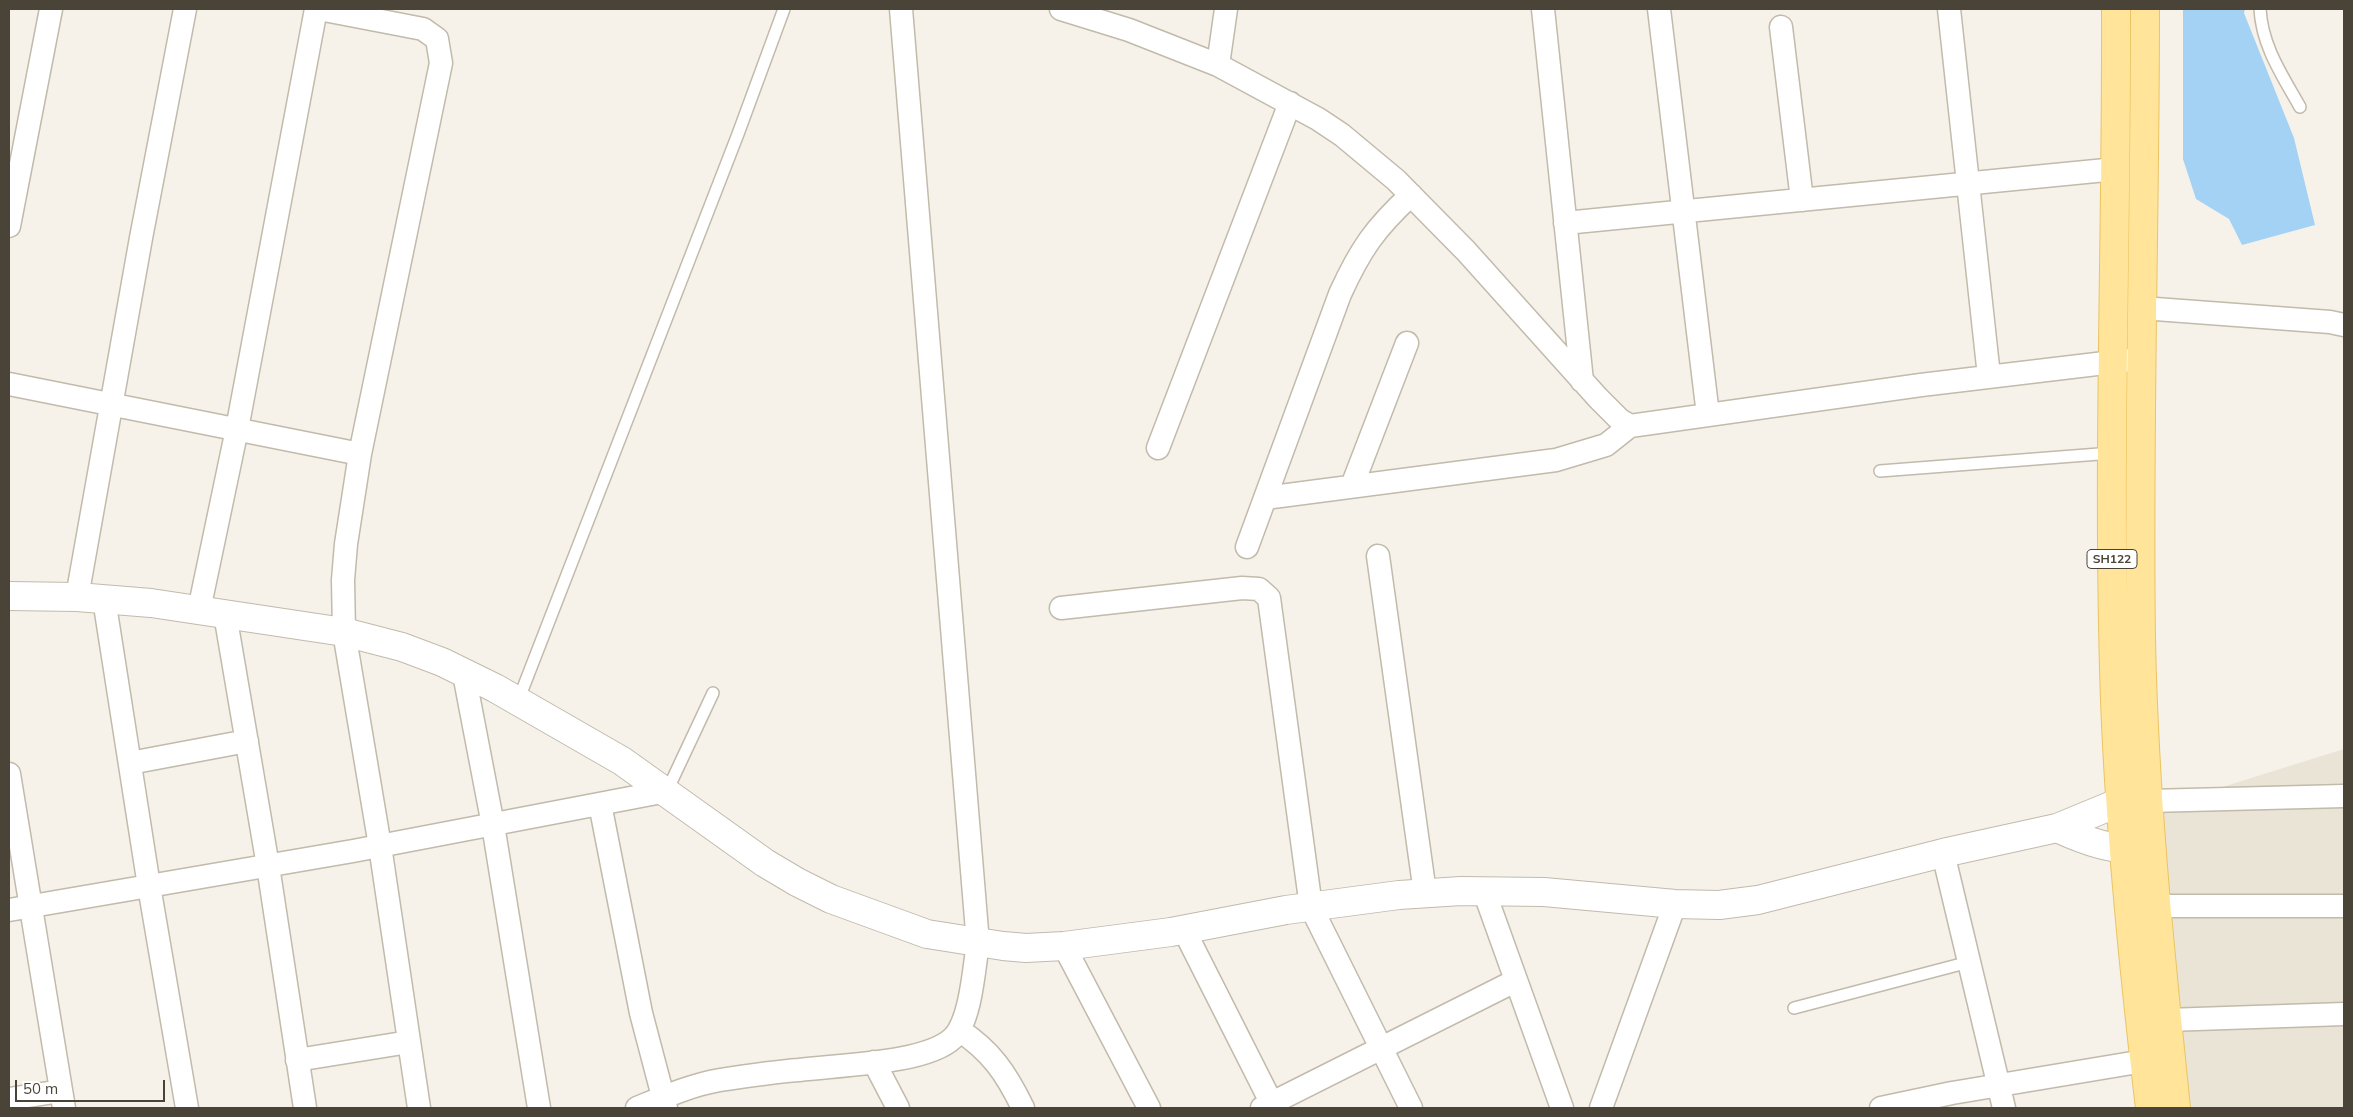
<!DOCTYPE html>
<style>
body{margin:0}
#map{position:relative;width:2353px;height:1117px;overflow:hidden;background:#f6f2ea;font-family:Mulish,sans-serif}
canvas{display:block}
.frame{position:absolute;inset:0;border:10px solid #4a4337;pointer-events:none}
.scale{position:absolute;left:15px;top:1080px;width:150px;height:22px;box-sizing:border-box;border:2px solid #4a4337;border-top:0;padding-left:6px;font-size:15px;line-height:18px;white-space:nowrap;color:#4a4337;-webkit-text-stroke:4px #fff;paint-order:stroke}
</style>
<div id="map">
<canvas width="2353" height="1117"></canvas>
<div class="frame"></div>
<div class="scale">50 m</div>
</div>
<script>
const ctx = document.querySelector('canvas').getContext('2d');
ctx.lineJoin = 'round';
function fillPath(path, color) { ctx.fillStyle = color; ctx.fill(path, 'evenodd'); }
function stroke(path, color, width, dash) { ctx.strokeStyle = color; ctx.lineWidth = width; ctx.lineCap = dash ? 'butt' : 'round'; ctx.setLineDash(dash || []); ctx.stroke(path); }
function label(font, color, halo, rows, align = 'center') {
  ctx.font = font + ' Mulish,sans-serif'; ctx.lineWidth = 5; ctx.setLineDash([]); ctx.textBaseline = 'middle'; ctx.strokeStyle = halo; ctx.fillStyle = color; for (const [text, x, y, turn = 0] of rows) {
    ctx.save(); ctx.translate(x, y); ctx.rotate((+turn || 0) * Math.PI / 180); ctx.textAlign = isNaN(turn) ? turn : align; if (halo) ctx.strokeText(text, 0, 0); ctx.fillText(text, 0, 0); ctx.restore();
  }
}
const residential = new Path2D(`
 M2344,749v359h-168l-24,-299z`);
const water = new Path2D(`
 M2183,9h62l-1,4 50,125 21,87 -73,20 -13,-26 -33,-20 -13,-40z`);
const service = new Path2D(`
 M2260,9c2,37 22,66 40,98
 M1880,471l232,-18
 M518,701l220,-567 46,-125
 M667,791l46,-98
 M1794,1008l175,-46`);
const minor = new Path2D(`
 M319,9l104,20 14,10 4,24 -81,391 -14,90 -3,36 1,52 36,214 39,262
 M1061,9l68,21 89,35 100,54 24,16 54,45 70,71 132,147 22,22 10,6 291,-41 209,-25
 M1543,9l39,372
 M1659,9l49,406
 M1949,9l40,367
 M1781,27l21,173
 M1218,65l8,-56
 M1565,223l551,-54
 M9,226l42,-217
 M2142,308l188,14 14,3
 M9,384l351,70
 M1158,448l132,-345
 M1352,486l55,-143
 M1265,498l291,-38 50,-15 24,-19
 M1247,547l93,-253c20,-44 35,-66 71,-99
 M1378,556l47,337
 M77,597l64,-359 44,-229
 M104,599l45,287 38,222
 M1061,608l181,-20 17,1 10,9 42,309 100,201
 M199,610l38,-181 79,-420
 M225,614l43,252 37,242
 M464,674l29,151 46,283
 M130,763l117,-22
 M9,774l55,334
 M2149,801l195,-5
 M600,804l41,209 25,95
 M1943,853l61,255
 M1484,891l78,217
 M2157,906h187
 M9,910l344,-59 314,-60
 M1184,930l90,178
 M1064,946l85,162
 M2167,1020l177,-6
 M959,1030c32,21 47,43 64,78
 M297,1060l112,-18
 M874,1062l24,46
 M9,1099l52,-8
 M637,1108c27,-11 54,-23 83,-28 26,-4 52,-8 79,-10 38,-5 127,-6 154,-32 18,-18 21,-70 25,-95l-77,-934
 M1262,1108l253,-127
 M1601,1108l74,-204
 M1881,1108l71,-15 192,-32`);
const tertiary = new Path2D(`
 M9,596l68,1 74,6 193,29 58,15 40,15 53,26 127,73 143,102 32,19 34,17 96,35 76,12 23,2 38,-2 107,-14 115,-22 113,-15 62,-4 83,1 131,12 44,1 39,-5 185,-47 114,-25 63,-26 22,-1
 M2057,828c31,14 56,23 90,21`);
const primary = new Path2D(`
 M2116,9c1,230 -9,461 -1,691 5,137 19,273 35,408
 M2145,9c0,210 -7,420 -4,630 3,157 19,314 35,469`);
const shields = [
 [2112,559,50]
];
const shieldNames = [
 ["SH122",2112,559]
];
fillPath(residential, '#eae4d7');
fillPath(water, '#a4d2f4');
stroke(service, '#c2baab', 14);
stroke(minor, '#c2baab', 25);
stroke(tertiary, '#c2baab', 30);
stroke(primary, '#eac463', 30);
stroke(service, '#fff', 11);
stroke(minor, '#fff', 22);
stroke(tertiary, '#fff', 28);
stroke(primary, '#ffe499', 28);
for (const [x, y, w] of shields) { const box = new Path2D(); box.roundRect(x - w / 2, y - 9.5, w, 19, 4); ctx.fillStyle = '#fff'; ctx.fill(box); stroke(box, '#4a4337', 1); }
label('bold 12px', '#4a4337', null, shieldNames);
</script>
